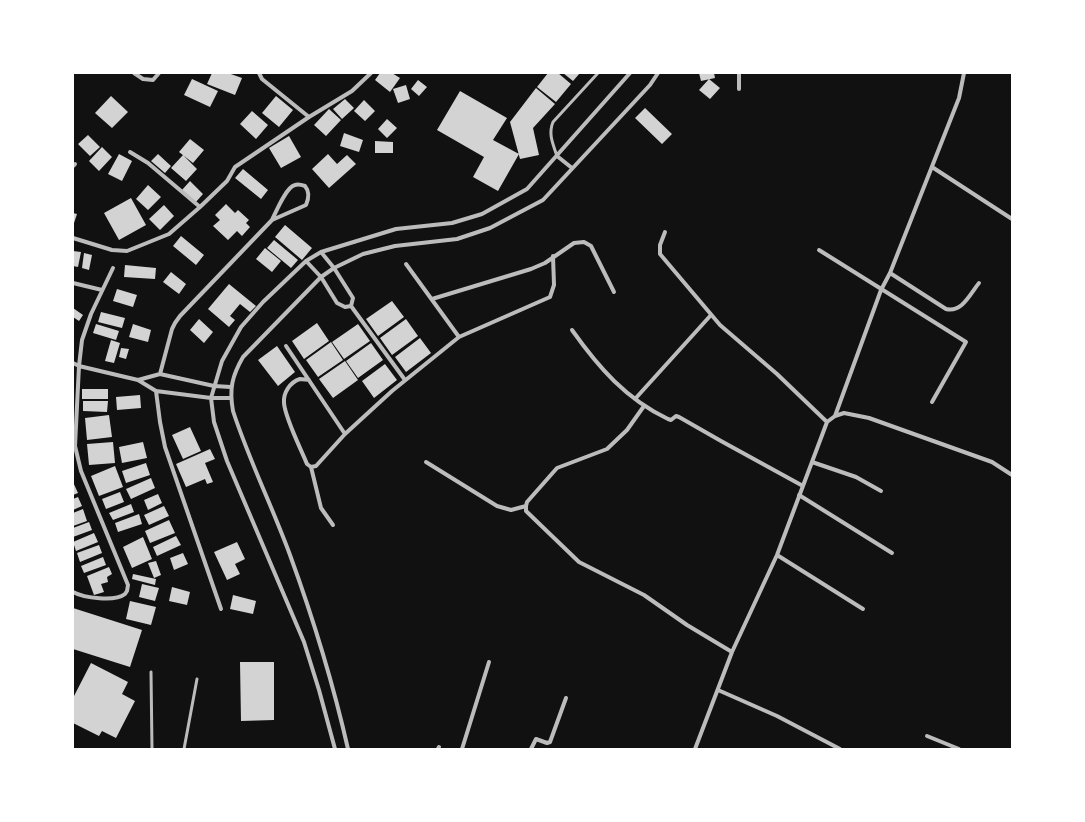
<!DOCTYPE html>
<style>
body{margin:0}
#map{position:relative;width:1085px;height:822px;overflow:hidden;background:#111;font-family:"IBM Plex Serif",serif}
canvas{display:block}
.frame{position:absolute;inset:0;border:74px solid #fff;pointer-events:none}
</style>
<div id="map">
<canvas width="1085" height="822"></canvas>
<div class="frame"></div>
</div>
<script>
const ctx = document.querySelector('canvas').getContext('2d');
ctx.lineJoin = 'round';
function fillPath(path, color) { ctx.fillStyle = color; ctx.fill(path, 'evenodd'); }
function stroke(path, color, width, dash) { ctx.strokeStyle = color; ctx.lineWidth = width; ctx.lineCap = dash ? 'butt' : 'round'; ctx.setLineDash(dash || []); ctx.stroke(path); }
const building = new Path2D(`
 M212,73h16l14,5 -7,17 -28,-11z
 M380,73h12l8,5 -10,14 -15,-12z
 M548,73h10l13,11 -15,18 -19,-15z
 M563,73h17l-7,8z
 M699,73h15l1,5 -14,3z
 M192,79l26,12 -8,16 -26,-12z
 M709,79l11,9 -10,11 -11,-9z
 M418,80l9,7 -8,9 -8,-7z
 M406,85l4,14 -12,4 -5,-14z
 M536,88l19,16 -22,24 6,27 -19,4 -10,-37z
 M460,91l47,27 -14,22 26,14 -21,37 -25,-14 11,-20 -47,-27z
 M111,96l17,16 -16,16 -17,-15z
 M276,96l17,14 -14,17 -17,-14z
 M345,99l9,9 -12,11 -9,-10z
 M364,100l11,11 -10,10 -11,-10z
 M645,108l27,26 -10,10 -27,-26z
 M329,109l12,11 -15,16 -12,-11z
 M252,111l16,14 -12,14 -16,-15z
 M387,119l10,9 -10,10 -9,-9z
 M344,133l19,7 -4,12 -19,-6z
 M88,135l12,12 -10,9 -12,-12z
 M289,136l12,21 -20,11 -12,-20z
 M190,139l14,11 -11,13 -14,-11z
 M375,141l18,1v11h-18z
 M102,147l10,10 -13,14 -10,-10z
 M119,154l13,7 -10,20 -14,-7z
 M158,154l13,12 -6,7 -14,-12z
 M328,154l9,10 10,-9 9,9 -27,24 -17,-19z
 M183,155l14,14 -11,12 -15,-13z
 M243,169l25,21 -7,9 -26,-21z
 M190,181l13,13 -8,9 -13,-13z
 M148,185l13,12 -13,13 -12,-11z
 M131,198l15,27 -27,15 -15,-27z
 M226,204l9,9 3,-3 11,10 -3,3 4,4 -8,9 -5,-5 -9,9 -15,-14 7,-6 -5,-5z
 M164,205l10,11 -14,14 -11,-11z
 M73,213l4,1 -4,12z
 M285,225l27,23 -10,12 -27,-23z
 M181,236l23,19 -8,10 -23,-19z
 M274,240l24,20 -7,8 -24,-20z
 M265,248l16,13 -9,11 -16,-13z
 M73,251l8,1 -3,15 -5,-1z
 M84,253l8,2 -3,15 -7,-2z
 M125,265l31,3 -1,11 -31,-2z
 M171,272l15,12 -7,10 -16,-12z
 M229,284l27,22 -6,6 -10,-8 -10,12 5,4 -6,7 -21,-18z
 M117,289l20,6 -4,12 -20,-6z
 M392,301l12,16 -26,19 -12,-17z
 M73,308l10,7 -4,6 -6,-4z
 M101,312l24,6 -3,10 -24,-6z
 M199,319l14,13 -9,11 -14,-13z
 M406,319l12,17 -26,19 -12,-17z
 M317,323l12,18 -25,18 -12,-18z
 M96,324l23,7 -3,9 -23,-7z
 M133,324l18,6 -3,12 -19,-5z
 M358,324l12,17 -26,18 -12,-17z
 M420,338l11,15 -25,19 -11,-15z
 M111,340l9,3 -6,20 -9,-2z
 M331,342l12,18 -25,17 -12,-17z
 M371,343l12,17 -25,18 -12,-17z
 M277,346l18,26 -17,14 -20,-26z
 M121,348l8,1 -3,10 -7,-2z
 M345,361l13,19 -25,18 -14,-19z
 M385,364l12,16 -23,18 -12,-17z
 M82,389h26v10h-26z
 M140,395l1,13 -24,2 -1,-13z
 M83,401h25l-1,11 -24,-1z
 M109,415l3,22 -25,3 -2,-22z
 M190,427l11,24 -18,8 -11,-24z
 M113,442l2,21 -26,2 -2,-21z
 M143,442l4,16 -25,5 -3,-16z
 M210,449l5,10 -10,4 8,19 -6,2 -2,-5 -19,8 -10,-23z
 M146,463l4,12 -24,8 -4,-12z
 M115,466l8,21 -24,9 -8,-20z
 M151,478l4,10 -24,11 -5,-10z
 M73,482l5,11 -5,2z
 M120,492l4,10 -18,7 -4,-10z
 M158,494l4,9 -14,7 -4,-10z
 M78,497l4,9 -9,4v-11z
 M131,504l3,8 -21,8 -4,-7z
 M164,506l5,10 -20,9 -5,-10z
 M83,509l4,12 -14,5v-13z
 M139,514l3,10 -24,8 -3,-9z
 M169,520l6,13 -25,10 -5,-12z
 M89,522l3,8 -19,7v-9z
 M94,533l4,9 -22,9 -3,-9z
 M176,536l5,9 -24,11 -4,-9z
 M143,537l9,22 -20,9 -9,-21z
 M237,542l8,17 -10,5 5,10 -13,6 -13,-28z
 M99,545l3,8 -22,9 -3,-9z
 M183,553l5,11 -14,6 -4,-12z
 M103,557l3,8 -22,8 -3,-7z
 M156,561l5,14 -7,3 -6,-15z
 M109,567l3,7 -5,3 1,5 -7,2 3,8 -10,3 -7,-19z
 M133,574l23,5 -1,6 -23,-6z
 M142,584l17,4 -4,13 -16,-4z
 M172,587l18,5 -3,13 -18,-4z
 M233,595l23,6 -3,13 -23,-5z
 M130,601l26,6 -5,18 -25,-6z
 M73,608l69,22 -12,37 -57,-18z
 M240,662h34v58l-33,1z
 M91,663l37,19 -6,12 13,7 -19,37 -14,-7 -3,5 -26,-13v-25z`);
const service = new Path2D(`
 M557,156c-4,-12 -9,-22 -4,-34l45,-49
 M151,672l1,77
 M184,749l13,-70`);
const minor = new Path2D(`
 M134,73l9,6 10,1 6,-7
 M259,73l3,6 47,38
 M739,89v-16
 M130,152l18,11 52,44
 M557,156l15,12
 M73,166l2,-2
 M932,167l80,52
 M665,232l-5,13v9l60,71 57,49 50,48
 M73,238l39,12 15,1 42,-17 31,-27 27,-26 8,-14 74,-50 43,-26 19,-18
 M819,250l147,92 -34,60
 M321,252l13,16 19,30 -2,8
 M306,261l15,16 16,26 8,4 6,-1
 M406,264l53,73
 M890,273l56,36c16,4 24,-15 33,-26
 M73,283l29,7
 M432,299l99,-30 14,-6 29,-20 10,-1 7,4 23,46
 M351,306l54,74
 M572,330c27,38 54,69 96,89l3,1 5,-4 3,1 42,24 82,45
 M286,346l59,88
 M73,363l6,3 59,14 18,11 55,7h20
 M160,374l12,-45 3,-6 5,-7 92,-96 34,-15c3,-7 4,-13 -1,-19 -3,-1 -7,-2 -10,-1 -9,2 -19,27 -23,35
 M138,380l22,-6 54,12 17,1
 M309,380c-2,0 -6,-1 -9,-1 -10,3 -17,14 -16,24 1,15 17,46 23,61l4,3 10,41 12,17
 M156,391l4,31 5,25 56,162
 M635,399l76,-84
 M644,406l-17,24 -20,19 -50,19 -30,34 -1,4v5l53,51 65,33 43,30 45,27
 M835,416l46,-126 9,-17 69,-175 5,-25
 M426,462l71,44 14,4 15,-4
 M812,462l44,15 25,14
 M311,467l5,-1 29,-32 47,-43 67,-54 91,-40 4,-12 -1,-29
 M799,495l93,58
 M777,555l86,54
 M73,592c11,6 42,10 52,2l2,-3 1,-6 -47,-114 -6,-25 4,-80 3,-26 9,-26 22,-46
 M718,690l59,26 63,33
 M927,736l32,13
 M335,749l-16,-59 -15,-48 -77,-181 -13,-39 -3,-24 11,-37 19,-34 22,-25 43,-41 15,-9 75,-23 56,-6 30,-9 45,-25 103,-116
 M348,749c-15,-66 -35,-131 -58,-194 -18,-49 -41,-95 -57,-144 -4,-22 -1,-35 10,-54l78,-80 13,-9 29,-14 32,-8 62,-7 33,-11 53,-28 107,-115 8,-12
 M438,749l1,-2
 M462,749l27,-87
 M531,749l5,-10 11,4 3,-1 16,-44
 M695,749l37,-97 45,-97 50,-133 8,-6 9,-3 25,5 123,44 20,13`);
fillPath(building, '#d3d3d3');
stroke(service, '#bcbcbc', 3);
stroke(minor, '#bcbcbc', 4);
</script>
